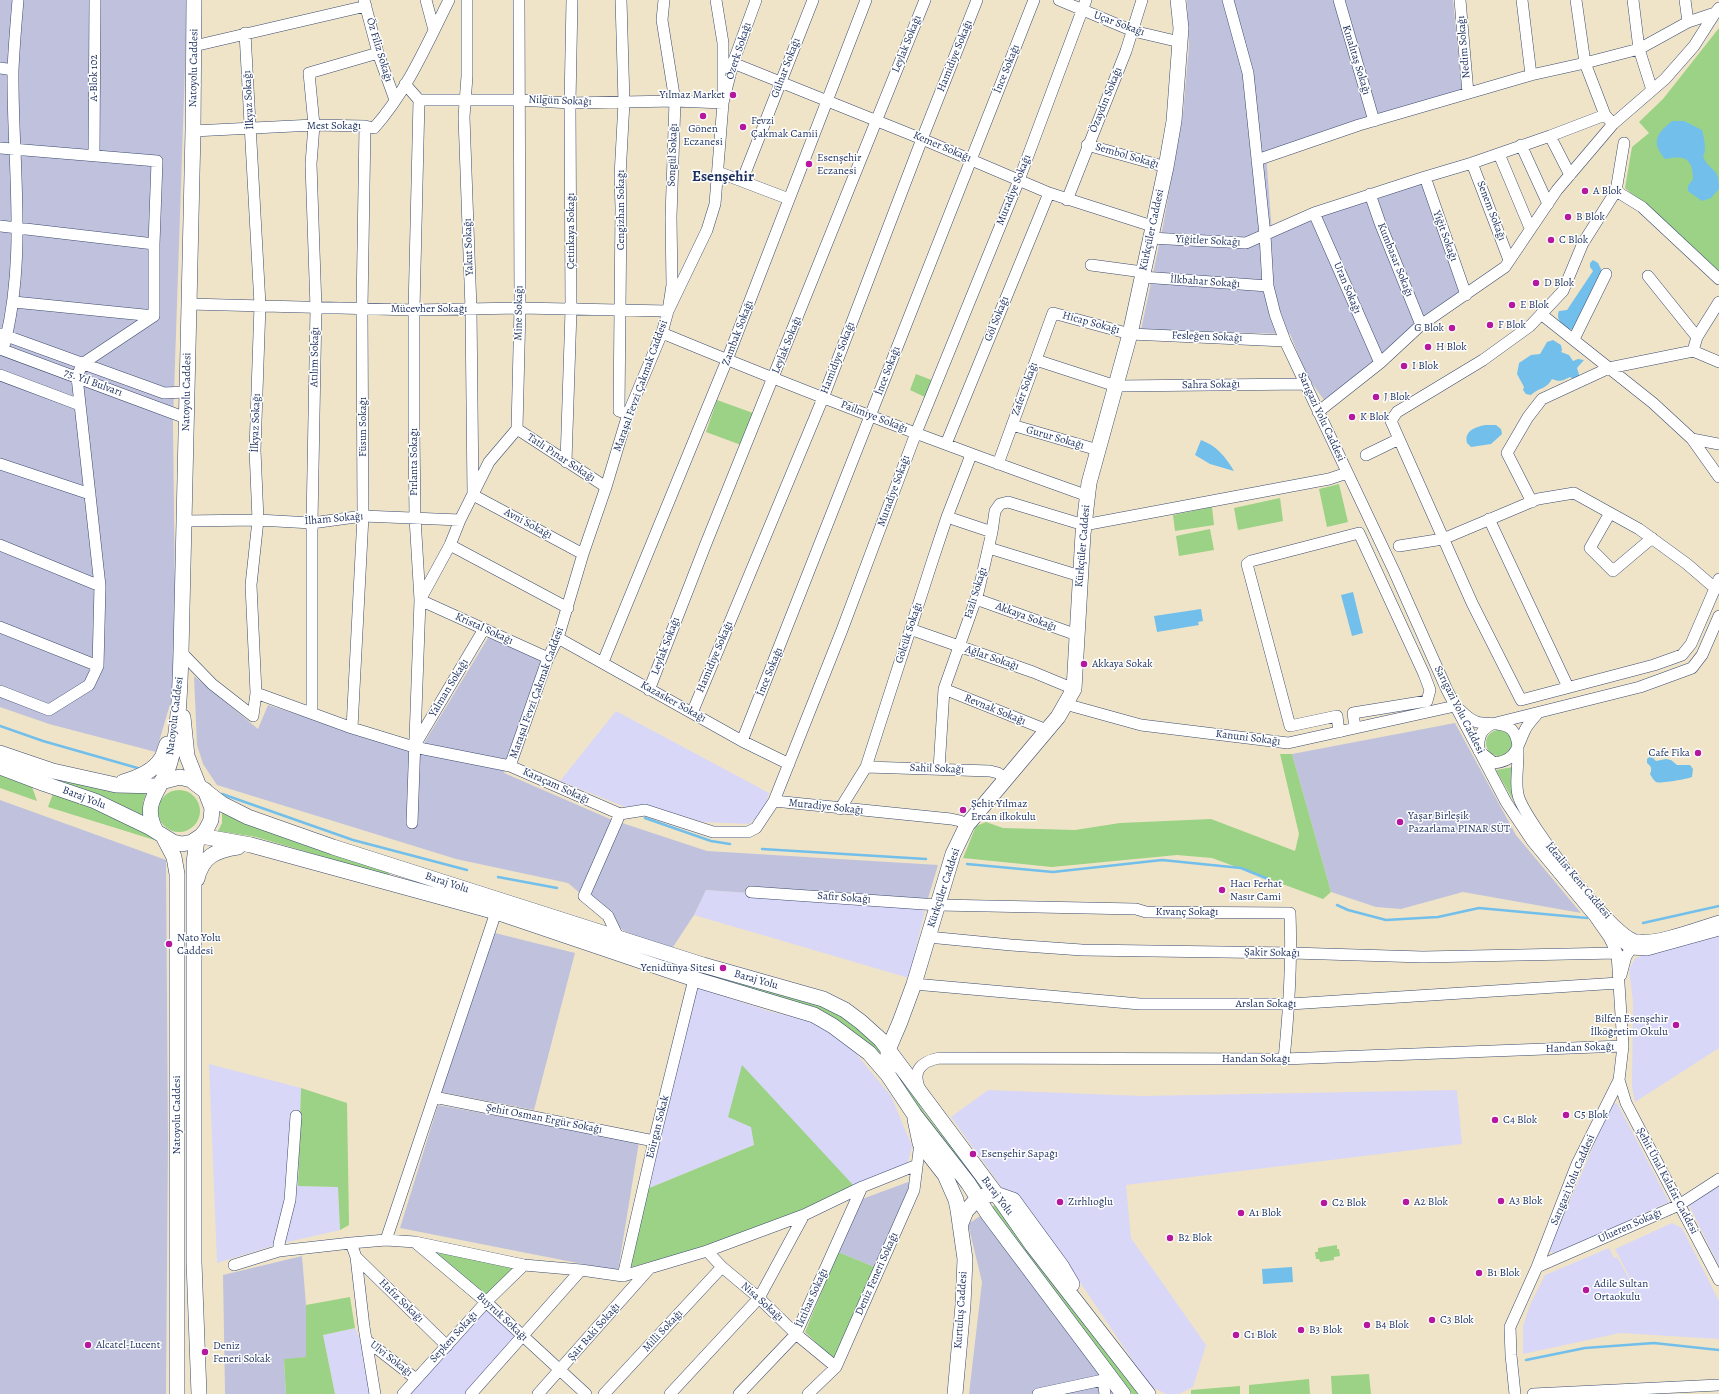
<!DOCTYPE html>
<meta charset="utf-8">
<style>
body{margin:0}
canvas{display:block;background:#efe4c7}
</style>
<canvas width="1719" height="1394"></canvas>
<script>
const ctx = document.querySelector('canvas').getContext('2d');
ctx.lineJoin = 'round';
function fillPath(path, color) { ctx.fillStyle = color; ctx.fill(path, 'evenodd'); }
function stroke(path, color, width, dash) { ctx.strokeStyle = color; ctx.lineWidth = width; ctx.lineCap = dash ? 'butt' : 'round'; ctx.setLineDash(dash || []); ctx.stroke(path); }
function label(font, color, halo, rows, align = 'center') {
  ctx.font = font + ' Alegreya,serif'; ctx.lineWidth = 3; ctx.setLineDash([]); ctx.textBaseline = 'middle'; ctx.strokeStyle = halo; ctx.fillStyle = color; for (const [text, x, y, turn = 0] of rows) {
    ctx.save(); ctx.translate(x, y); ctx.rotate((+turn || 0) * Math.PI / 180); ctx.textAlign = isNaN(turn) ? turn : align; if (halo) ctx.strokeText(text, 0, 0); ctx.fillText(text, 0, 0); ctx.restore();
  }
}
const built = new Path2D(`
 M616,711l153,82 -5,17 -15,14 -46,-2 -59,-18 -19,3 -65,-26z
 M706,890l220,15 -17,73 -215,-63z
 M1719,935v113l-84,54 -3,-15 1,-86 -4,-31 6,-12z
 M689,985l83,27 43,10 33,22 43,52 21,50 -5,20 -53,20 -102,-59 2,18 -107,44z
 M209,1064l92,24 -3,98 40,1 2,43 -61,14 -62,19z
 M988,1090l154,6 315,-6 5,54 -336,41 5,53 75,107 -13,42 -14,7h-13l-16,-8 -77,-114 -70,-83 -52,-72z
 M1617,1103l52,99 -111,51 -10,-1 63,-147z
 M1719,1176v90l-35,-71z
 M1672,1223l10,5 37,73v38l-99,-6 -97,21v-28l7,-21 15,-30 64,-27 5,10 3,-1 28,50 -30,-58z
 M486,1309l34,32 -43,53h-66l6,-9z
 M355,1328l6,14 12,52h-38l-12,-59z`);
const industrial = new Path2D(`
 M0,0h186v37l-13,385 3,262 -20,68 -107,-28 -49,-17z
 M1187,0h266l9,90 -196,63 6,80 150,-52 38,112 -136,107 -16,-22 -18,-44 -149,-4 22,-104 20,-112 6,-68z
 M491,633l53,30 -40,110 106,46 97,32 231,14 -12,40 -220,-15 -12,25 -23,35 -47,-19 -56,-48 -112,-24 -239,-74 -14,-21 -6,-19 -3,-69 64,53 10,-24 150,48z
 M1455,723l61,112 65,78 -118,-21 -62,17 -25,-2 -45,-15 -39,-138z
 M0,800l166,60 2,281 -2,253h-166z
 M495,933l80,20 -41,157 -93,-18z
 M438,1105l201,37 -21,129 -218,-43z
 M911,1181l1,9 -35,78 -39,-16 24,-53z
 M980,1216l138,178h-149l13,-112 -14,-58z
 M302,1256l4,49v52l-22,3 2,34h-61l-2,-119z`);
const green = new Path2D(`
 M1719,28v244l-94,-84 7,-41 17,-14 -10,-11 24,-23z
 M916,374l18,7 -7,17 -17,-8z
 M717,400l36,13 -12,32 -35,-13z
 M1339,484l9,38 -21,5 -8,-38z
 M1280,498l3,23 -45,9 -4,-22z
 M1212,507l2,18 -39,6 -2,-16z
 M1210,529l4,21 -35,6 -3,-20z
 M1486 743a13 13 0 1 1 26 0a13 13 0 1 1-26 0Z
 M1280,754h12l39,138 -8,7 -111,-41 -35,-3 -125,12 -89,-9 13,-32 10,-4 17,6 72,2 45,-7 91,-4 84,32 4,-17z
 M1513,767v33l-17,-30z
 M0,772l31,12 6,17 -37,-13z
 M64,778l83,13 -4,11 1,14 -36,-17 -45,-17z
 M158 811a21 21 0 1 1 42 0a21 21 0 1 1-42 0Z
 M54,791l38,14 69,37 -113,-35z
 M222,809l167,62v5l-133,-39 -38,-6 4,-8z
 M708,973l110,32 30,14 35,31 -4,4 -34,-27 -139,-50z
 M742,1065l112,121 -50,25 -97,35 -79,22 19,-79 107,-44 -3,-18 -23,-10z
 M900,1073l24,39 60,76 -5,5 -83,-118z
 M301,1088l46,15 2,122 -9,5 -2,-43 -40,-1z
 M995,1205l146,189h-9l-144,-184z
 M1337,1245v4h2l1,7 -6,1v3l-14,2 -1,-3h-3l-1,-7h3v-4z
 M426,1249l97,20 -32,33z
 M838,1252l39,16 -40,94 -32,-30z
 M350,1297l5,31 -32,7 12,59h-49l-2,-35 22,-2v-52z
 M1369,1374l2,20h-39l-1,-18z
 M1309,1379l1,15h-61v-9z
 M1240,1386v8h-49v-4z`);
const water = new Path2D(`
 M1672,121h12l18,9c2,9 5,18 1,27 8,16 16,9 16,32l-8,9 -9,3 -14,-10v-5l5,-7c0,-21 -9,-24 -28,-20 -14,-17 -9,-25 7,-38z
 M1593,260l5,3 5,10 -30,57c-9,-2 -18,-10 -14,-19l8,-1 26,-39 -3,-4v-4z
 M1553,340l8,5 1,5 -1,2 8,3 4,6 5,-2 6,1 -7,8 3,10 -5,2 -5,-3c-7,4 -11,5 -18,2 -6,11 -13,8 -21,16l-5,-1 -3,-4 1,-3 -7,-13 2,-11 12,-8 9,-1 7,-12z
 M1485,425h11l5,4 1,5 -11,10 -20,3 -4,-4c-3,-12 8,-16 18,-18z
 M1201,440c16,6 24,16 33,31l-24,-7 -15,-9z
 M1353,592l10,41 -11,3 -11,-41z
 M1201,609l2,12 -5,1 1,3 -42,7 -3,-16z
 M1651,756l5,5 10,-2 5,1 6,5h13l3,4 -1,8c-5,2 -32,7 -36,5 -3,-2 -4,-5 -6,-8 2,-5 2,-7 -3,-11v-4z
 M1292,1267l1,15 -30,2 -1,-15z`);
const stream = new Path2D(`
 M0,726l43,15 98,28
 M222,794l131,46 114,30
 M645,818l66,23 19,3
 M762,849l164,10
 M967,864l86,8 109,-12 79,8 27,11
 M498,877l59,11
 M1337,905l11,5 38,10 52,-3 41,-9 108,10
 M1643,923l76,-17
 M1526,1360l59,-12 69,-5 65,7`);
const minor = new Path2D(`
 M364,0l14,53 17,47
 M426,0l8,30
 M467,0v76l-3,41 7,192 2,186 110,59
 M519,0l1,308 -3,121 -28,33 -29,58 -10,25 -30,55 128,58
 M621,0l3,102 -4,74 1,32 -2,203 9,3
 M1059,0l74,31 47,11
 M1228,0l20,73 17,162 3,51 7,28 10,27 109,230 53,119 59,112 26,39 63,76 14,20 8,16 6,93 -4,34 -42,84 -40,103 -27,60 1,28 4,39
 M1339,0l35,121
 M1460,0l8,93
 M1522,0l9,75
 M1576,0l9,63 20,52 8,9 52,-45 29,-33 21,-33
 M1633,0l6,49 13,41
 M1685,0l3,22
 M194,46l172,-40
 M733,63l189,76 127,54 103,33
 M0,68l13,2
 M405,84l14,16h101l50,3 105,-2 48,2 10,-40 23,-63
 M193,131l121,-6 51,1 9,2c33,-37 53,-84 75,-128
 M1550,136l20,39
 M1087,145l79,22
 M1521,145l27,59
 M0,148l157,13 -3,83v72l-72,48 -5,13 23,209
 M1499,154l31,74
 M94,155l1,-155
 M1257,160l102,-35 172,-50 54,-12 54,-14 49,-27 27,-9 4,-5
 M1472,163l37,97
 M718,172l71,27
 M1425,177l41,118
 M742,181l71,-181
 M1616,191l8,-48
 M1370,194l10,29 41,102
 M1067,200l59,-149 16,-51
 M1314,213l66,150
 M0,226l154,18
 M1150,238l96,5 68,-30 111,-36 47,-14 78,-27 55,-21
 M1091,265l52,7
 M1648,276l49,61
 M1142,277l126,9
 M1719,279l-77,-72 -26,-16 -33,52 -20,48 -33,35 -47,34 -86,52 -6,9 81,182 49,97 133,-35 28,-10 9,-11 28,-65
 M14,302l140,14
 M189,304l225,6 106,-2 148,3 4,-26 -1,-68 4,-116 -13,-81 2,-20
 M1541,314l112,89 39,36 27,5
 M662,333c140,58 282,112 426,163
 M1,334l163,59 22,-1
 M1574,339l32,-65
 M0,349l186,69
 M3,350c25,-92 9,-187 10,-280 1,-24 3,-47 5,-70
 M1693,351l26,11
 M1036,360l80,26 190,-2
 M0,375l80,30
 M1318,412l62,-49 41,-38 84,-58 52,-77 56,-66
 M1012,425l86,25
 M517,429l89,58
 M1692,439l27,38
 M946,444l103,-251
 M1366,455l33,-16
 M566,462l5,-152 -1,-207 2,-103
 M0,464l90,30
 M998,464l55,-151 77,21 155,7
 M1532,502l-25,-49 21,-36 14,-18 67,-31 84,-17 4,-14 22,-35
 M1610,513l-20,35 23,23 39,-33
 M947,517l45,15
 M1489,519l79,168
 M184,521l74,-1 54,3 51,-7 97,4
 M0,545l100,41 -2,80 -9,19 -40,25 -49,-19
 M450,545l118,63
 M1399,546l44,-7 95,-40 36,-6 65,36 48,35 29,25
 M989,548l91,28
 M976,599l101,36
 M0,627l98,39
 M910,629l123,43 41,17
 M558,638l184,103 47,23
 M181,652l31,32 41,32 3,-23 -5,-108 7,-65 -3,-70 5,-145 -15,-272
 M603,662l124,-302 139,-360
 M944,689l103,41
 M649,690l56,-144 220,-546
 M256,693l96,35 62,19 96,19 110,48 25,-4 68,22h35l8,-4 18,-27 68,-171 74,-197 103,-253 67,-180
 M1065,704l76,21 147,18 167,-37
 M1460,710c5,5 10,10 17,12 10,3 28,-1 35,8 13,14 0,50 7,68 9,26 92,136 117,142 19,4 63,-13 83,-19
 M312,712v-189l4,-215 -5,-144 3,-39 -5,-52 69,-20
 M692,713l131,-315 99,-259 55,-139
 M1537,714c-4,5 -9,10 -12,16 -8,16 -8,31 -31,33l-15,-12c-1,-13 1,-21 13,-27l148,-37 52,-19 10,-13 17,-39
 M352,728l11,-212 -1,-208 3,-182
 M1339,732l-2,-16 -47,10 -43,-162 4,-3 108,-28 65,141 6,16 -3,11 -74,12 2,15
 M742,741l292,-741
 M415,745l69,-116
 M510,766l38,-108 10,-20 25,-84 23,-67 22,-73 34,-81 6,-22 39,-81 8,-26 8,-101v-60l-7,-43
 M866,767l124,4 8,2 7,6
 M939,769l5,-80 34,-96 14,-61 3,-21 5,-7 8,-2 76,23 245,-46 18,-6
 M774,801l177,18 9,2 7,4
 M840,809l26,-42 67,-208 14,-42 24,-62
 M412,823l8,-223 -5,-82 -1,-86v-122l5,-210
 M751,892l187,13 198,4 10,3 144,1c2,49 -1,97 -6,146
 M1609,931l22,18 16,1 72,-20
 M928,937l83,8 71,5 210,3 131,4 194,-4
 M619,939l-11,-23 -24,-20 36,-82
 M1621,975l5,-19 5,-7 -2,-7
 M914,984l226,20h150l329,-21
 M1619,1080l7,23 93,177
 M920,1090c-8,-19 0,-28 19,-32l345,1 339,-13
 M434,1097l220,44
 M386,1240l110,-328
 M417,1244l69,58 100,92
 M279,1251v-7l11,-44 6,-84
 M707,1251l15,16 37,31 37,36 40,33
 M356,1257l91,89
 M234,1265l45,-14 72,-8
 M1537,1267l142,-62 40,-26
 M623,1276l31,-135 40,-162
 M366,1340l50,39
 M1103,1380l2,14
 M375,1394l-11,-67 -8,-70 -5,-14 35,-3 29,2 109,23 57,5 42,6 84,-25 97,-36 58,-28 55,-22
 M403,1394l83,-92 38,-37
 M471,1394l110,-124
 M538,1394l110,-124
 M604,1394l118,-127
 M670,1394l89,-96 45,-83
 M739,1394l57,-60 66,-147
 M808,1394l28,-27 78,-177 6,-47
 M1038,1394l65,-14 6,-3
 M1533,1394l186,-9`);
const major = new Path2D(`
 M183,717l4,39 11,28
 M0,753l53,18 63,14 43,1
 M0,767l45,17 50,17 54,26 24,15 9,2 10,-2 9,-6 5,-6 5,-10 1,-12 -7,-18
 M123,782c14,-4 30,-10 38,-23 3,-4 4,-11 6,-15
 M161,782l19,-5 11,3 31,24 26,13 85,30 370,118 120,34 22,11 16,12 20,18 121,162 30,43 116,149
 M156,831c-14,-26 1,-37 11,-60 12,-30 13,-86 14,-119l12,-521 1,-131
 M201,836l50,9 245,67 198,67 120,36 19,11 36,27 19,22 26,39 54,69 20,31 135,180
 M164,838l10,19 3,17v520
 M197,839l-3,24v399l5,132
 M197,879c5,-23 20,-29 41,-32
 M888,1075v-25l12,-28 14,-38 39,-130 14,-29 91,-108 16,-28 9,-155 6,-51 41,-149 36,-167 8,-46 7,-93 -3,-28
 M915,1119l5,24 25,32 11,25 2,10 7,49 -2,46 -8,89
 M960,1226l6,-15 12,-13 9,-3 9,-1 17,6 49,67 10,17`);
const markers = [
 [733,95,4,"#b5179e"],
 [703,116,4,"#b5179e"],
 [743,127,4,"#b5179e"],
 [809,164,4,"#b5179e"],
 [1585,191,4,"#b5179e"],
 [1568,217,4,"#b5179e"],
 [1551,240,4,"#b5179e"],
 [1536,283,4,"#b5179e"],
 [1512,305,4,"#b5179e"],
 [1490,325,4,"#b5179e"],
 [1452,328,4,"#b5179e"],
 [1428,347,4,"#b5179e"],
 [1404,366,4,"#b5179e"],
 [1376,397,4,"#b5179e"],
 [1352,417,4,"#b5179e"],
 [1084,664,4,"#b5179e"],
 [1698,753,4,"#b5179e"],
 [963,810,4,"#b5179e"],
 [1400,822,4,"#b5179e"],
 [1222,890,4,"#b5179e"],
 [169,944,4,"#b5179e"],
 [723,968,4,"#b5179e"],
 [1676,1025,4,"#b5179e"],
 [1566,1115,4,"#b5179e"],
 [1495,1120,4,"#b5179e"],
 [973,1154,4,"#b5179e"],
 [1501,1201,4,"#b5179e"],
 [1060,1202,4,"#b5179e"],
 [1406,1202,4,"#b5179e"],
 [1324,1203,4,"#b5179e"],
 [1241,1213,4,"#b5179e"],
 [1170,1238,4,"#b5179e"],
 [1479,1273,4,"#b5179e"],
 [1586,1290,4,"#b5179e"],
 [1432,1320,4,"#b5179e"],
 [1367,1325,4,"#b5179e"],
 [1301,1330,4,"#b5179e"],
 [1236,1335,4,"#b5179e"],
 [88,1345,4,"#b5179e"],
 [205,1352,4,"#b5179e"]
];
const streetNames = [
 ["Uçar Sokağı",1119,24,20],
 ["Leylak Sokağı",907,44,-68],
 ["Nedim Sokağı",1464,47,-95],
 ["Öz Filiz Sokağı",379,50,73],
 ["Özerk Sokağı",739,51,-72],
 ["Hamidiye Sokağı",955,56,-68],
 ["Kınalıtaş Sokağı",1356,60,73],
 ["Natoyolu Caddesi",194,68,-89],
 ["Gülnar Sokağı",786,68,-69],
 ["İnce Sokağı",1007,69,-68],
 ["A-Blok 102",94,78,-90],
 ["İlkyaz Sokağı",249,100,-93],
 ["Özaydın Sokağı",1106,100,-68],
 ["Nilgün Sokağı",560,101,2],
 ["Mest Sokağı",334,126],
 ["Kemer Sokağı",942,147,23],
 ["Songül Sokağı",673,155,-88],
 ["Sembol Sokağı",1127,156,16],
 ["Muradiye Sokağı",1014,190,-68],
 ["Cengizhan Sokağı",621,210,-90],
 ["Senem Sokağı",1491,211,69],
 ["Kürkçüler Caddesi",1152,230,-78],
 ["Çetinkaya Sokağı",571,231,-90],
 ["Yiğit Sokağı",1445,236,70],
 ["Yiğitler Sokağı",1208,241,3],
 ["Yakut Sokağı",469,247,-92],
 ["Kumbasar Sokağı",1395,260,68],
 ["İlkbahar Sokağı",1205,282,4],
 ["Uran Sokağı",1347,288,67],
 ["Mücevher Sokağı",429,309],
 ["Mine Sokağı",519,313,-89],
 ["Göl Sokağı",997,319,-68],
 ["Hicap Sokağı",1091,323,15],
 ["Zambak Sokağı",738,333,-69],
 ["Fesleğen Sokağı",1207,337,2],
 ["Leylak Sokağı",787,345,-68],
 ["Atılım Sokağı",315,357,-89],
 ["Hamidiye Sokağı",838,358,-69],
 ["İnce Sokağı",888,371,-69],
 ["75. Yıl Bulvarı",93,383,20],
 ["Sahra Sokağı",1211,385,-1],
 ["Maraşal Fevzi Çakmak Caddesi",641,386,-70],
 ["Zafer Sokağı",1025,389,-70],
 ["Natoyolu Caddesi",187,392,-89],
 ["Pailmiye Sokağı",874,417,21],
 ["Sarıgazi Yolu Caddesi",1321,417,65],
 ["İlkyaz Sokağı",256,423,-88],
 ["Füsun Sokağı",363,427,-90],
 ["Gurur Sokağı",1055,438,16],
 ["Tatlı Pınar Sokağı",561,458,33],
 ["Pırlanta Sokağı",414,462,-90],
 ["Muradiye Sokağı",894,491,-70],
 ["İlham Sokağı",334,519,-5],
 ["Avni Sokağı",528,524,28],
 ["Kürkçüler Caddesi",1083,546,-85],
 ["Fazlı Sokağı",976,593,-73],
 ["Akkaya Sokağı",1026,617,20],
 ["Kristal Sokağı",484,629,24],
 ["Gölcük Sokağı",909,633,-72],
 ["Leylak Sokağı",666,646,-69],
 ["Hamidiye Sokağı",715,657,-67],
 ["Ağlar Sokağı",992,658,19],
 ["İnce Sokağı",770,672,-68],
 ["Yalman Sokağı",449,688,-59],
 ["Maraşal Fevzi Çakmak Caddesi",537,693,-70],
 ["Kazasker Sokağı",673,702,29],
 ["Revnak Sokağı",995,710,22],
 ["Sarıgazi Yolu Caddesi",1459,710,63],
 ["Natoyolu Caddesi",175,716,-83],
 ["Kanuni Sokağı",1248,738,7],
 ["Sahil Sokağı",937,769,2],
 ["Karaçam Sokağı",556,786,24],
 ["Baraj Yolu",84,798,21],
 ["Muradiye Sokağı",826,807,6],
 ["İdealist Kent Caddesi",1578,881,50],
 ["Baraj Yolu",447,883,18],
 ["Kürkçüler Caddesi",944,888,-72],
 ["Safir Sokağı",844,898,4],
 ["Kıvanç Sokağı",1187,912],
 ["Şakir Sokağı",1272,953,1],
 ["Baraj Yolu",756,980,16],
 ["Arslan Sokağı",1266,1004],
 ["Handan Sokağı",1580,1048,-2],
 ["Handan Sokağı",1256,1059],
 ["Natoyolu Caddesi",177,1115,-90],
 ["Şehit Osman Ergür Sokağı",544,1119,11],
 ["Eöirgan Sokak",658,1127,-76],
 ["Sarıgazi Yolu Caddesi",1573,1180,-67],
 ["Şehit Ünal Kalafat Caddesi",1667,1181,62],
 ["Baraj Yolu",997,1196,53],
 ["Ulueren Sokağı",1630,1226,-24],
 ["Deniz Feneri Sokağı",877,1274,-66],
 ["İktibas Sokağı",812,1298,-66],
 ["Hafız Sokağı",401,1301,44],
 ["Nisa Sokağı",762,1302,42],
 ["Kurtuluş Caddesi",961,1310,-86],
 ["Buyruk Sokağı",502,1317,43],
 ["Milli Sokağı",663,1331,-47],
 ["Şair Baki Sokağı",594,1332,-49],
 ["Sepken Sokağı",454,1337,-48],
 ["Ulvi Sokağı",391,1359,38]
];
const poiNames = [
 ["Yılmaz Market",725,95,"right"],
 ["Fevzi",751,121],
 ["Çakmak Camii",751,134],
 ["Gönen",703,129,"center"],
 ["Eczanesi",703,142,"center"],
 ["Esenşehir",817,158],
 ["Eczanesi",817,171],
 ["A Blok",1593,191],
 ["B Blok",1576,217],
 ["C Blok",1559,240],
 ["D Blok",1544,283],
 ["E Blok",1520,305],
 ["F Blok",1498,325],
 ["G Blok",1444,328,"right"],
 ["H Blok",1436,347],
 ["I Blok",1412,366],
 ["J Blok",1384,397],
 ["K Blok",1360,417],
 ["Akkaya Sokak",1092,664],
 ["Cafe Fika",1690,753,"right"],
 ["Şehit Yılmaz",971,804],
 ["Ercan ilkokulu",971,817],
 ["Yaşar Birleşik",1408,816],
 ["Pazarlama PINAR SÜT",1408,829],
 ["Hacı Ferhat",1230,884],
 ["Nasır Cami",1230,897],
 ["Nato Yolu",177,938],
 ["Caddesi",177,951],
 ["Yenidünya Sitesi",715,968,"right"],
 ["Bilfen Esenşehir",1668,1019,"right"],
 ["İlköğretim Okulu",1668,1032,"right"],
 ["C5 Blok",1574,1115],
 ["C4 Blok",1503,1120],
 ["Esenşehir Sapağı",981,1154],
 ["A3 Blok",1509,1201],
 ["Zırhlıoğlu",1068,1202],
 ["A2 Blok",1414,1202],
 ["C2 Blok",1332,1203],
 ["A1 Blok",1249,1213],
 ["B2 Blok",1178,1238],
 ["B1 Blok",1487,1273],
 ["Adile Sultan",1594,1284],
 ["Ortaokulu",1594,1297],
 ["C3 Blok",1440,1320],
 ["B4 Blok",1375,1325],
 ["B3 Blok",1309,1330],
 ["C1 Blok",1244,1335],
 ["Alcatel-Lucent",96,1345],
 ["Deniz",213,1346],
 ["Feneri Sokak",213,1359]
];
const districtNames = [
 ["Esenşehir",723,177]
];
fillPath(built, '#d9d7f8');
fillPath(industrial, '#c0c2dd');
fillPath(green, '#9bd285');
fillPath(water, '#72bfec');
stroke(stream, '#72bfec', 2.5);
stroke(minor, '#3b4a6e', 12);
stroke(major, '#3b4a6e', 16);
stroke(minor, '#fff', 11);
stroke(major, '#fff', 15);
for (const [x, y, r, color] of markers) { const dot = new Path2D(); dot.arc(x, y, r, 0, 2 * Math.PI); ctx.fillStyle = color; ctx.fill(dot); stroke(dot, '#fff', 1.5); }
label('11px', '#1b2f5e', '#fff', streetNames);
label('11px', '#1b2f5e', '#fff', poiNames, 'left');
label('bold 15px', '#1b2f5e', '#fff', districtNames);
</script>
